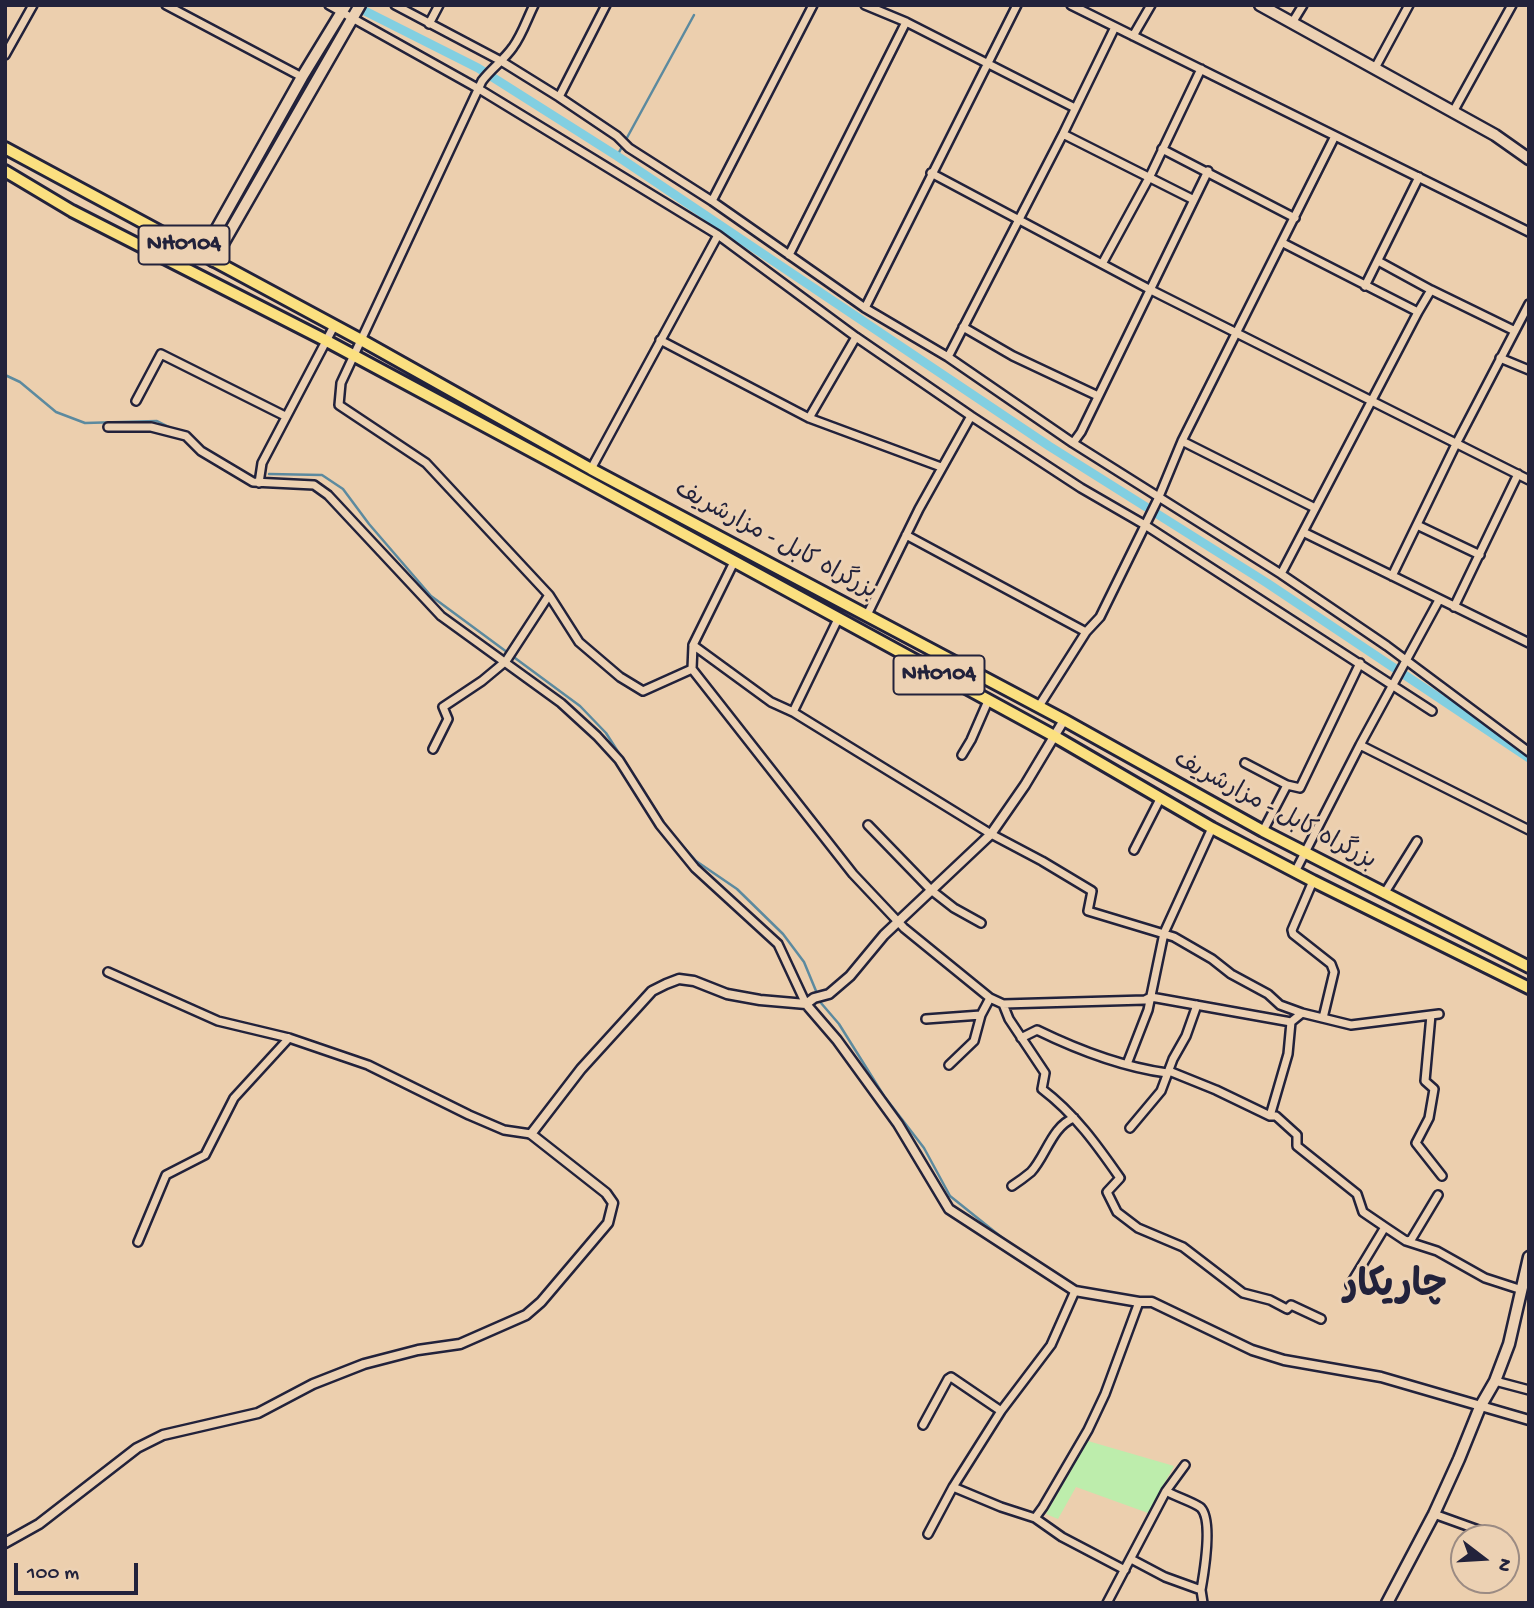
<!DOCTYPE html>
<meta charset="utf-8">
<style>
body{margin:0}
#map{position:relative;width:1534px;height:1608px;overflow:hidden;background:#eccfae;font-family:"Gochi Hand",sans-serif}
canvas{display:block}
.frame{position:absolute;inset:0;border:7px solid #22223b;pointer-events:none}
.north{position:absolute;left:1450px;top:1524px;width:70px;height:70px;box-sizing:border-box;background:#ecd1b3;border:2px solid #9b8b83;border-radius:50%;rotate:107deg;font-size:19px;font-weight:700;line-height:28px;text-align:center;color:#22223b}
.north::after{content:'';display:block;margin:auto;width:24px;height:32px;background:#22223b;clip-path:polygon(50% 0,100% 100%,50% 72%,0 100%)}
.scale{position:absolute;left:14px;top:1563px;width:124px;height:32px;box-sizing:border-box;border:4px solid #22223b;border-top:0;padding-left:9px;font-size:21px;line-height:24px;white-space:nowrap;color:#22223b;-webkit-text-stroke:5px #ecd1b3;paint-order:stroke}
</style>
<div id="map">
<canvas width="1534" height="1608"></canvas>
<div class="frame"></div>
<div class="north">N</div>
<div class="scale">100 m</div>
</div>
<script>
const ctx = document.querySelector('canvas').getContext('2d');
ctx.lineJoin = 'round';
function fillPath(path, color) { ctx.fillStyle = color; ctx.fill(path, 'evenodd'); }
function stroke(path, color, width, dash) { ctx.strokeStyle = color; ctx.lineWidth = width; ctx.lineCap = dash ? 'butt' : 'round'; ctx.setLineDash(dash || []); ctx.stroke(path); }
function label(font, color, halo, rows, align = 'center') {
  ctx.font = font + ' "Gochi Hand","Playpen Sans Arabic",sans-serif'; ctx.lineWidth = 6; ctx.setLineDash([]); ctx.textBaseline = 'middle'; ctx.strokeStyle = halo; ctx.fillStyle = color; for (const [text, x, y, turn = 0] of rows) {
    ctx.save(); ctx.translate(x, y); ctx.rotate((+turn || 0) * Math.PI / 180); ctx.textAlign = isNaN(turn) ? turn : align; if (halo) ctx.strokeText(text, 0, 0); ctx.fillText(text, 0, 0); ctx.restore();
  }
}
const green = new Path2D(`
 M1088,1441l86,25 -26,47 -72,-26 -18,32 -12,-5z`);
const stream = new Path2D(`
 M617,156l77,-141
 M5,375l15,7 36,30 29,11 72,-2 18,9
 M269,474l53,1 21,14 26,35 62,72 149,110 26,27 61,95 29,33 41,28 46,45 21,28 17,41 18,21 45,72 40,52 26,48 60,48
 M1241,1341l23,9
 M1440,1390l30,8
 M1490,1404l39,11`);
const canal = new Path2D(`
 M353,5l125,63 139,88 432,290 218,137 262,175`);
const minor = new Path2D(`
 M166,5l136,72
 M329,5l150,84 239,146 138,102 115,79 110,72 64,37 287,186
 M395,5l106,56 58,36 58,39 12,12 83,53 153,107 83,49 125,86 208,131 106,72 142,106
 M865,5l41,17 169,86
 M1071,5l458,227
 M1292,23l11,-18
 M429,24l10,-19
 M1133,36l18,-31
 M5,55l28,-50
 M1375,68l34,-63
 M559,97l47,-92
 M1453,112l59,-107
 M1063,134l131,66
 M1162,149l133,69
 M931,173l218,116 380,191
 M712,201l101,-196
 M1283,243l135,69 13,-22 84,41
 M789,255l117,-233
 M1378,261l53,29
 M1102,264l48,-88 51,-107
 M1365,286l54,-109
 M865,308l152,-303
 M963,327l50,29 85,40
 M660,340l149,78 132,49
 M948,357l115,-223 52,-107
 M1500,358l29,12
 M136,401l25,-47 124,62
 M809,418l47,-81
 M108,427h43l35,9 15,15 52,31 61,3 14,10 113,121 120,87 36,33 22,24 41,65 35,43 83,76 28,60
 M1182,441l133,67
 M1073,443l8,-11 127,-261
 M591,469l127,-234
 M259,483l3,-20 72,-137
 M1417,525l63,30
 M1303,532l226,111
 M906,535l180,97
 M734,562l-41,83 -1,24 161,205 51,54 86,70 13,6 142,-4 6,-3 140,25 11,-9 49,12 88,-11
 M1281,574l137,-262
 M1392,576l64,-132 73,-140
 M549,595l30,47 41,35 23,14 49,-22
 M1454,607l64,-133
 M867,615l52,-106 52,-93
 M693,645l78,57 22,10 198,122 51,27 50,30 -4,20 86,26 38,22 19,15 37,20 12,11 22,8
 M1039,706l47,-74 14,-15 58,-118 24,-58 153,-305
 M793,712l45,-93
 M1360,745l169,85
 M433,749l15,-30 -5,-12 39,-26 24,-20 43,-66 -123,-132 -87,-58 2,-22 141,-302c10,-13 22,-21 31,-34 9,-12 14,-28 21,-42
 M962,755l9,-15 17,-39
 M1245,763l42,22 13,3 60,-125
 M868,825l63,65 23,18 27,15
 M1263,831l24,-46
 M1134,850l26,-51
 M1295,872l65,-127 79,-145
 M1313,881l-21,49 1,4 38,30 3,8 -11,46
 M1384,894l33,-53
 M108,972l110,49 71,17 79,27 101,50 35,15 27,4
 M1003,1004l6,15 36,54 -3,16c33,25 55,56 78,89l-13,14 10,20 21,16 45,19 60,46 27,7 17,9 4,-4 30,14
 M1431,1015l-6,66 9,8 -5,29 -13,25 26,33
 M926,1019l55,-4
 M1021,1038l16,-8c41,20 85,37 130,43
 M1127,1064l21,-54 16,-77 48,-105
 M949,1065l25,-24 7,-26 9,-17
 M1169,1071l47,19 54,26h6l21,19v11l60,48 6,18 22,15 21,14 31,10 48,27 37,12
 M1270,1116l18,-62 3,-32
 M1130,1128l31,-37 12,-32 13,-23 11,-31
 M1012,1186c6,-4 13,-9 19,-14 15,-16 21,-46 43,-54
 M1407,1241l4,-1 27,-45
 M138,1242l28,-67 39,-20 29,-57 55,-60
 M1350,1285l35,-58
 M1495,1381l34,9
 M923,1425l25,-46 3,-2 50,34
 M953,1487l48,20 34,11 8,-11 45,-77 17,-36 34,-92
 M1166,1491c8,5 30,12 35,17 12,13 3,65 0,82
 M1434,1514l50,18
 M1035,1518l27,19 63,33
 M928,1534l25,-47 48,-76 50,-66 24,-54
 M1131,1559l34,18 36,13 2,13
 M1107,1603l59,-112 19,-26`);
const tertiary = new Path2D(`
 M806,1004l8,-6 15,-4 21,-18 34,-41 107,-101 34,-49 39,-65
 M5,1543l34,-19 98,-76 26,-13 95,-22 55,-29 51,-20 54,-14 42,-6 66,-29 15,-13 67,-79 5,-20 -7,-10 -75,-59 50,-65 71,-78 14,-7 13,-5 15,2 33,13 33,6 46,4 31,36 61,84 51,85 126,82 64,11h13l100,48 32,10 97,17 148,43`);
const secondary = new Path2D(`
 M1260,5l235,130 34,24
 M202,255l100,-178 44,-72
 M213,261l147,-256
 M1387,1603l47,-89 25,-55 21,-52 15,-26 14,-37 20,-87`);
const trunk = new Path2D(`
 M5,148l358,193 228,128 473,251 199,111 266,136
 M5,171l67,40 253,129 227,122 502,274 158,92 101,53 216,107`);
const shields = [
 [184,245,91],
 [939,675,91]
];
const shieldNames = [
 ["NH0104",184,245],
 ["NH0104",939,675]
];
const streetNames = [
 ["بزرگراه کابل - مزارشریف",775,542,28],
 ["بزرگراه کابل - مزارشریف",1274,812,28]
];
const townNames = [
 ["چاریکار",1395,1289]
];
fillPath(green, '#bdedac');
stroke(stream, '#5c8a9f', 2.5);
stroke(canal, '#82cfe1', 9);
stroke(minor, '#22223b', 12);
stroke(tertiary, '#22223b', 13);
stroke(secondary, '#22223b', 15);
stroke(trunk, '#22223b', 16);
stroke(minor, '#ecd1b3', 7);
stroke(tertiary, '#ecd1b3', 8);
stroke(secondary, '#ecd1b3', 10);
stroke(trunk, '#fbe080', 10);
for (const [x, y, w] of shields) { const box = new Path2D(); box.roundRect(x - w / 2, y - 19.5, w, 39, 5); ctx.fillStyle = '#ecd1b3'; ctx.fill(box); stroke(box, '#22223b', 2); }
label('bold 23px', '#22223b', null, shieldNames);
label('24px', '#22223b', '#ecd1b3', streetNames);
label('bold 38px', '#22223b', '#ecd1b3', townNames);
</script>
